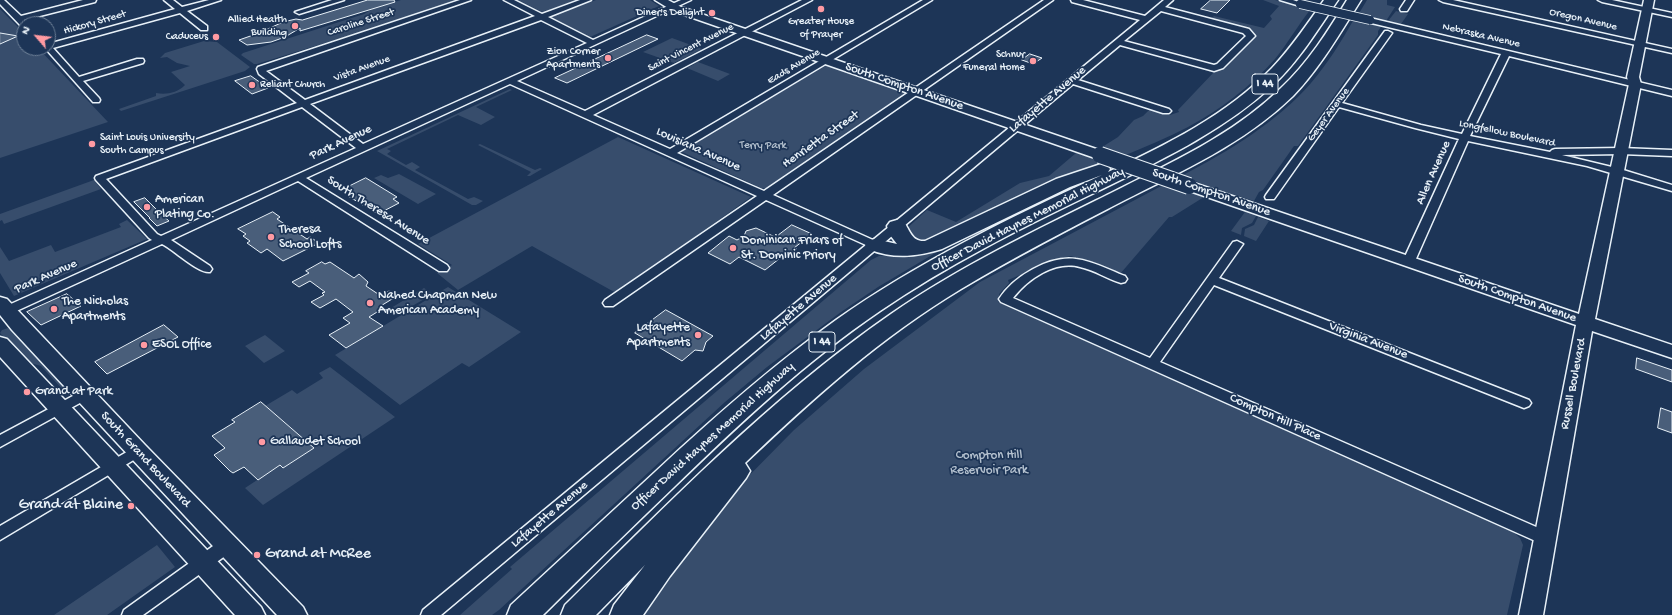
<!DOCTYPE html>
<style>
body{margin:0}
#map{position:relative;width:1672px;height:615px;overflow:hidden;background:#1d3557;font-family:"Gochi Hand",sans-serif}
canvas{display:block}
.north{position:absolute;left:16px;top:16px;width:40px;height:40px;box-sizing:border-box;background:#1d3557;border:1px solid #6e8097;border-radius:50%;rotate:298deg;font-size:11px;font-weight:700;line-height:16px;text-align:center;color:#e8f1f8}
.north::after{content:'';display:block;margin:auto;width:14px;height:18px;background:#ff9aa2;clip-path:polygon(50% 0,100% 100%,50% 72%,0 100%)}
</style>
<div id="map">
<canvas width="1672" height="615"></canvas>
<div class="north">N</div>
</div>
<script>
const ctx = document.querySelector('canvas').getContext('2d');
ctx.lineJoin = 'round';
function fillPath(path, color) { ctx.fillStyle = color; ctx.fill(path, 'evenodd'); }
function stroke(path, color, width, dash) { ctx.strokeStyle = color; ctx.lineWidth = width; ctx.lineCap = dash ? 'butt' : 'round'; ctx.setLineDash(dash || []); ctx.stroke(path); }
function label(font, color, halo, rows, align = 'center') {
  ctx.font = font + ' "Gochi Hand",sans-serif'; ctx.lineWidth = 3.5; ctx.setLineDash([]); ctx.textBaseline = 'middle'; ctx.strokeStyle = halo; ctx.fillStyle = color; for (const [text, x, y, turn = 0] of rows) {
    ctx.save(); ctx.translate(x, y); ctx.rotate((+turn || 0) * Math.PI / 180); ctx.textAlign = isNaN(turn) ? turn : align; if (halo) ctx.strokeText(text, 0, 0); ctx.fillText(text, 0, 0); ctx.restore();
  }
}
const green = new Path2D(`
 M401,0h63l-207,64h-3l-13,-9 2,-2 121,-39 8,-5z
 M517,0h61l-36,12z
 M596,0h54l9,6 -69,31 -42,-20z
 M1263,0h12l36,9c-13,16 -23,34 -36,50 -24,27 -55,51 -87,68 -21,11 -44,20 -67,30l-22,-8 19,-12 16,-17 9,-4 7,-7 20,6 9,-3 -1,-2 36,-38 9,-2 32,-34v-2l-7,-5 -38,-10 4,-3 50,12 8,-9 -2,-3 9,-10z
 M1367,0h20v5l8,2 -9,14 -28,-6z
 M0,9l24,24v15h14l70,74 -108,36z
 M1396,11l12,3 -7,10 -13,-3z
 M1354,19l27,8 -3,4v4l-80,111h-4l-31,44 -4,2 -5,9 -48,-15 -23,-11c46,-24 94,-53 128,-92 17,-20 30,-41 43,-64z
 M672,38l30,11 -28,14 -31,-11z
 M204,41l13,1 33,25 -5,4 -124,40 -2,-2 37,-13v-3c10,2 21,0 29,-8l-14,-13 19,-6 -13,-3 -10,-6 -7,1 5,-5z
 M698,62l32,12 -12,7 -31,-13z
 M827,65l81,28 -140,95h-7l-79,-36 2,-3z
 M510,89l2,1 -36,17 19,10 -14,8 -23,-10 -71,34 4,2 -4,3 19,11 6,-3 8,5 -5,3 53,29 6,-2 9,4 -7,4h-4l-95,-54z
 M618,137l133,60 -135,96 -84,-47 -74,44 -21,-17 15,-8 -34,-21z
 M480,144l55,26 5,-2 2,1 -12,7h-3l4,-4 -53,-27z
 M1076,153l34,10 -177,77 -15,2 -13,-12 22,-20 29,12 64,-39 29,-7z
 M399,174l37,20 -18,10 -44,-26 7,-3 7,3z
 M94,180l7,9 -97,35 -2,-4 -2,1v-7z
 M1167,183l37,14 -32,20h-3l-49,57 -49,-18 -10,2 -53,22 1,3 -10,11 1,6 -2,2 514,229 8,7 3,7 -16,70h-869l92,-120 64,-65 70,-61 116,-87z
 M1245,212l11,4 -4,7 -10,5 -1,7 -10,-4z
 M1258,217l11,4 -13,20 -12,-5 1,-7 9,-4z
 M127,220l20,19 -133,57 -14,-23v-26l9,14 42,-16 4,7 66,-25 -2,-3z
 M937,250v2l-59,35 -37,25 -74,55 -42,35 -226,208 -7,5h-32l52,-46 -2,-2 361,-307 8,-4h30z
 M448,287l73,45 -52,35 -7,-4 -62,42 -65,-50z
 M424,288l9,6 -33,19 -9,-5z
 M8,328l1,1 57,59 -3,2 -22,-24 -14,-4 -27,-29 2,-3z
 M265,335l20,16 -21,12 -19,-17z
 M330,367l65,50 -132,88 -18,-17 35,-23 3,3 31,-20 -49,-42 27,-16 5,4 26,-16 -4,-5z
 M157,545l18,22 -68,48h-53z`);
const building = new Path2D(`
 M368,0h26l1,2 -95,29v-3l-15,9 -14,5 -24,3 -8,-5 20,-7 24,-11 13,-3 6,1z
 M1211,0h19l-13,13 -16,-4z
 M0,33l18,3 -18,8z
 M647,35l11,4 -91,44 -12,-5z
 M1030,54l12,4 -9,6 -11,-4z
 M251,76l17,12 -16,6 -17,-13z
 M366,178l31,19 -4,2 6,4 -21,11 -30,-18 4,-2 -8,-5z
 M145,198l15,15 9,8 -12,5 -8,-8h1l-16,-16z
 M273,212l7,5 -3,2 30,20 3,-2 9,6 -36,18 -16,-12 -6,4 -14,-10 3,-2 -7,-5 3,-2 -8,-5z
 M792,225l20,9 -18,14 3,1 -10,7 -3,-1 -19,15 -26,-13 -9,7 -22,-11 21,-17 8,4 7,-4 2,-5 10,-3 19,9z
 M322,262l3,2 5,-2 24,16 5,-4 9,8 -2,4 15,10 8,-5 8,5 -18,11 3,2 -13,8 14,9 -37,22 -17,-13 21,-12 -7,-5 10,-6 -17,-13 -16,9 -9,-6 13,-7 -2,-2 3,-1 -15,-11 -11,6 -7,-5 17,-9 -3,-2z
 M67,294l14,12 -40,19 -14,-13z
 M666,310l47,26 -7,6 -3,9 -8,-1 -13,11 -47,-28z
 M164,325l14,12 -71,37 -12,-12z
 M1637,358l35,12v12l-36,-13z
 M261,402l53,46 -31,20 -3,-3 -22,15 -14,-13 -11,6 -3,-2 -16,-16 11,-7 -13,-12 23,-14 -3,-2z
 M1661,408l11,4v21l-14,-5z`);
const minor = new Path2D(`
 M0,0h4l17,16 62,-16h13l-1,2 -71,18 4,4h-4v2h-3l-21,-22z
 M164,0h9l9,7 27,-7h12l-34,11 20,15v4h-6l-21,-17 -127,35 26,29 58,-18h6l1,2 -1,2 -60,18 16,17 1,2 -1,2h-6l-48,-54h3v-4l127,-35z
 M332,0h12l-45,14 -4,-2z
 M460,0h11l-205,71 39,29 230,-84 -31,-16h10l28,14 38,-14h11l-43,17 45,23 88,-40h10l-174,81 68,30 217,-111h10l-219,115 77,34 253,-149h9l-255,153 87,38 280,-191h9l-280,195 100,45 267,-220 -68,-18 -1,-2h12l62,16 19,-16h9l-8,7 84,22 6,7 -32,32 -9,3 -94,-26 -42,35 91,29 2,2 -2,2h-6l-90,-29 -632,531h-20l2,-5 443,-365 -100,-45 -153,106h-8l-2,-3 2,-3 152,-104 -247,-112 -204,94 141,87 2,3 -2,3h-8l-141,-90 -127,59 39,26 2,3 -2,3c-11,2 -36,-22 -48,-28l-152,70h-8l-2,-3 2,-3 150,-68 -3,-2 -53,-58 -1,-2 1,-2 201,-73 -38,-29 -2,-5 1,-2zM1161,11l82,22 3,3 -29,28 -3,1 -90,-24zM541,20l46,23 -224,101 -53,-40zM302,107l54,41 -195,88 -4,-2 -51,-55z
 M1280,0h13l11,4 -4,2z
 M1406,0h8l-7,11h-6l-1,-2z
 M1439,0h14l219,49v4l-229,-51z
 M1598,0h14l60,13v4l-70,-15z
 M1367,18h3l302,72v6l-163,-40 -39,80 80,16 2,-2 3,-1 66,-1 51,2v6l-51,-2 -59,1 58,14 52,16v6l-85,-25 -119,-25 -53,120 -2,2h-8l-2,-2 56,-122 -44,-11 -76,-21 -65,92h-8l-1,-2 1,-2 119,-164h3l4,2 -50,70 79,22 41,9 39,-80 -134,-32z
 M1237,241l6,3 -24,34 310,122 2,3 -2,3 -5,2 -5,-2 -305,-121 -54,77 390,171 3,5 -3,5 -5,2 -5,-2 -539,-241 -2,-3c14,-22 50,-44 77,-40 17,2 33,11 49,17l2,3 -2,3 -4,1c-14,-4 -26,-13 -41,-16 -25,-7 -52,12 -67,31l137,60 83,-116z
 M84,390l5,2 2,3 -2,3 -89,49v-12z
 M137,446l5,1 2,4 -2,4 -142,85v-14z
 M226,539l6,2 2,5 -2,5 -89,64h-21l2,-5 96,-69z`);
const secondary = new Path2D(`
 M655,0h13l13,7 424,145 2,3 -2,3 -5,1 -5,-1 -422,-147z
 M1644,0h10l-15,77 2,7 -46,235 77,26v13l-80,-27 -49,284h-24l57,-290 -392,-136 -2,-3 2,-3 5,-1 5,1 385,131 50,-230 -2,-7z`);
const primary = new Path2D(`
 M0,297l7,2 138,146 158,162 4,8h-30l-265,-285 -12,-15z
 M0,337l7,2 254,268 4,8h-30l-235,-258z`);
const motorway = new Path2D(`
 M1324,0h14c-20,29 -39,61 -65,85 -52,48 -116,77 -179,108 -73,35 -147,72 -214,118 -75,51 -141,113 -206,176 -44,42 -88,85 -131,128h-36l4,-10c48,-44 96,-89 144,-133 58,-54 117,-106 181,-152 82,-58 175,-103 266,-145l-32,12 -128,62c-26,8 -49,10 -74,0l-3,-4 3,-4 7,-2 22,5 -7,-9 -3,-9 3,-4 7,-2 7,2c6,9 8,20 21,19l131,-62 45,-15 6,1 3,4 -2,3c58,-27 119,-57 164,-104 20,-21 36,-45 52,-68z
 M1347,0h14c-21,33 -41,68 -68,96 -48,47 -111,75 -170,105 -54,28 -109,56 -162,88 -80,48 -149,110 -216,174l5,8 -4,7 -76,98 -27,39h-33l4,-10 31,-40 -49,50h-35l4,-10c104,-102 206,-208 326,-291 68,-47 145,-84 220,-121 59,-30 122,-58 170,-105 27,-25 47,-57 66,-88z`);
const minorBridge = new Path2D(`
 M1300,4l70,16`);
const secondaryBridge = new Path2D(`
 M1100,155l89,31`);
const markers = [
 [821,9,4,"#ff9aa2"],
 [712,13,4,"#ff9aa2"],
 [295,26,4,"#ff9aa2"],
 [216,37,4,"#ff9aa2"],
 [608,58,4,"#ff9aa2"],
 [1033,61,4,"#ff9aa2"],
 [252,85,4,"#ff9aa2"],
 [92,144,4,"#ff9aa2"],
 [147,207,4,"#ff9aa2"],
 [271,237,4,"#ff9aa2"],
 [733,248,4,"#ff9aa2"],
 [370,303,4,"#ff9aa2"],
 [54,309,4,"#ff9aa2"],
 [698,335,4,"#ff9aa2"],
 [144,345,4,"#ff9aa2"],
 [27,392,4,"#ff9aa2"],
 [262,442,4,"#ff9aa2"],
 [131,506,4,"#ff9aa2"],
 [257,555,4,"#ff9aa2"]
];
const farPoinames = [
 ["Diner's Delight",704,13],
 ["Allied Health",287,20],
 ["Building",287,33],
 ["Greater House",821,22,"center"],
 ["of Prayer",821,35,"center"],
 ["Caduceus",208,37],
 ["Zion Corner",600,52],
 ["Apartments",600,65],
 ["Schnur",1025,55],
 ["Funeral Home",1025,68],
 ["Reliant Church",260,85,"left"],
 ["Saint Louis University",100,138,"left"],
 ["South Campus",100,151,"left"]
];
const farStreetnames = [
 ["Oregon Avenue",1583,20,13],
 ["Hickory Street",95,23,-16],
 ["Caroline Street",361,23,-18],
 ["Nebraska Avenue",1481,36,13],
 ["Saint Vincent Avenue",691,48,-27],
 ["Eads Avenue",794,67,-31],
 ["Vista Avenue",362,69,-20],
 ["Geyer Avenue",1329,115,-54],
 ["Longfellow Boulevard",1507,134,12]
];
const farParknames = [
 ["Terry Park",763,146]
];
const shields = [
 [1265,84,26],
 [822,342,26]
];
const shieldNames = [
 ["I 44",1265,84],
 ["I 44",822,342]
];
const streetNames = [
 ["South Compton Avenue",904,87,19],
 ["Lafayette Avenue",1048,100,-40],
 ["Henrietta Street",821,140,-35],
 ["Park Avenue",341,143,-25],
 ["Louisiana Avenue",698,150,24],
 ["Allen Avenue",1434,173,-66],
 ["South Compton Avenue",1211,193,19],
 ["South Theresa Avenue",378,211,32],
 ["Officer David Haynes Memorial Highway",1028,220,-27],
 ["Park Avenue",46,277,-24],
 ["South Compton Avenue",1517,299,19],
 ["Lafayette Avenue",799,308,-40],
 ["Virginia Avenue",1368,341,21],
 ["Russell Boulevard",1574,384,-79],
 ["Compton Hill Place",1275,418,24],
 ["Officer David Haynes Memorial Highway",713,437,-42],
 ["South Grand Boulevard",145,460,47],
 ["Lafayette Avenue",550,515,-40]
];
const poiNames = [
 ["American",155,200],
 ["Plating Co.",155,215],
 ["Theresa",279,230],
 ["School Lofts",279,245],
 ["Dominican Friars of",741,241],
 ["St. Dominic Priory",741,256],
 ["Nahed Chapman New",378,296],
 ["American Academy",378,311],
 ["The Nicholas",62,302],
 ["Apartments",62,317],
 ["Lafayette",690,328,"right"],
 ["Apartments",690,343,"right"],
 ["ESOL Office",152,345],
 ["Grand at Park",35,392],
 ["Gallaudet School",270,442]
];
const parkNames = [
 ["Compton Hill",989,456],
 ["Reservoir Park",989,471]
];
const nearPoinames = [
 ["Grand at Blaine",123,506],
 ["Grand at McRee",265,555,"left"]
];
fillPath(green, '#374d6c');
fillPath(building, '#495e7a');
stroke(building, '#e8f1f8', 1);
stroke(minor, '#e8f1f8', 3);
stroke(secondary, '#e8f1f8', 3);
stroke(primary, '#e8f1f8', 3);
stroke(motorway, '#e8f1f8', 3);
fillPath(minor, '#1d3557');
fillPath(secondary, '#1d3557');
fillPath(primary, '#1d3557');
fillPath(motorway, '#1d3557');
stroke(minorBridge, '#e8f1f8', 10, []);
stroke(secondaryBridge, '#e8f1f8', 18, []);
stroke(minorBridge, '#1d3557', 8);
stroke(secondaryBridge, '#1d3557', 16);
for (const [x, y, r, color] of markers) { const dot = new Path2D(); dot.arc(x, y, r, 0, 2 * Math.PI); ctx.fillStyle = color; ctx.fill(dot); stroke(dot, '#1d3557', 1.5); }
label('11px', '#e8f1f8', '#1d3557', farPoinames, 'right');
label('11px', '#e8f1f8', '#1d3557', farStreetnames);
label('11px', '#b3c0ce', '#1d3557', farParknames);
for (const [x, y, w] of shields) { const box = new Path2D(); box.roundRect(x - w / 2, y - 10, w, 20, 3); ctx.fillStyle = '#1d3557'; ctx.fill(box); stroke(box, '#e8f1f8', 1); }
label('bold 12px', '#e8f1f8', null, shieldNames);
label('13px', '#e8f1f8', '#1d3557', streetNames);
label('13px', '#e8f1f8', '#1d3557', poiNames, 'left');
label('13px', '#b3c0ce', '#1d3557', parkNames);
label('16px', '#e8f1f8', '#1d3557', nearPoinames, 'right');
</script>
